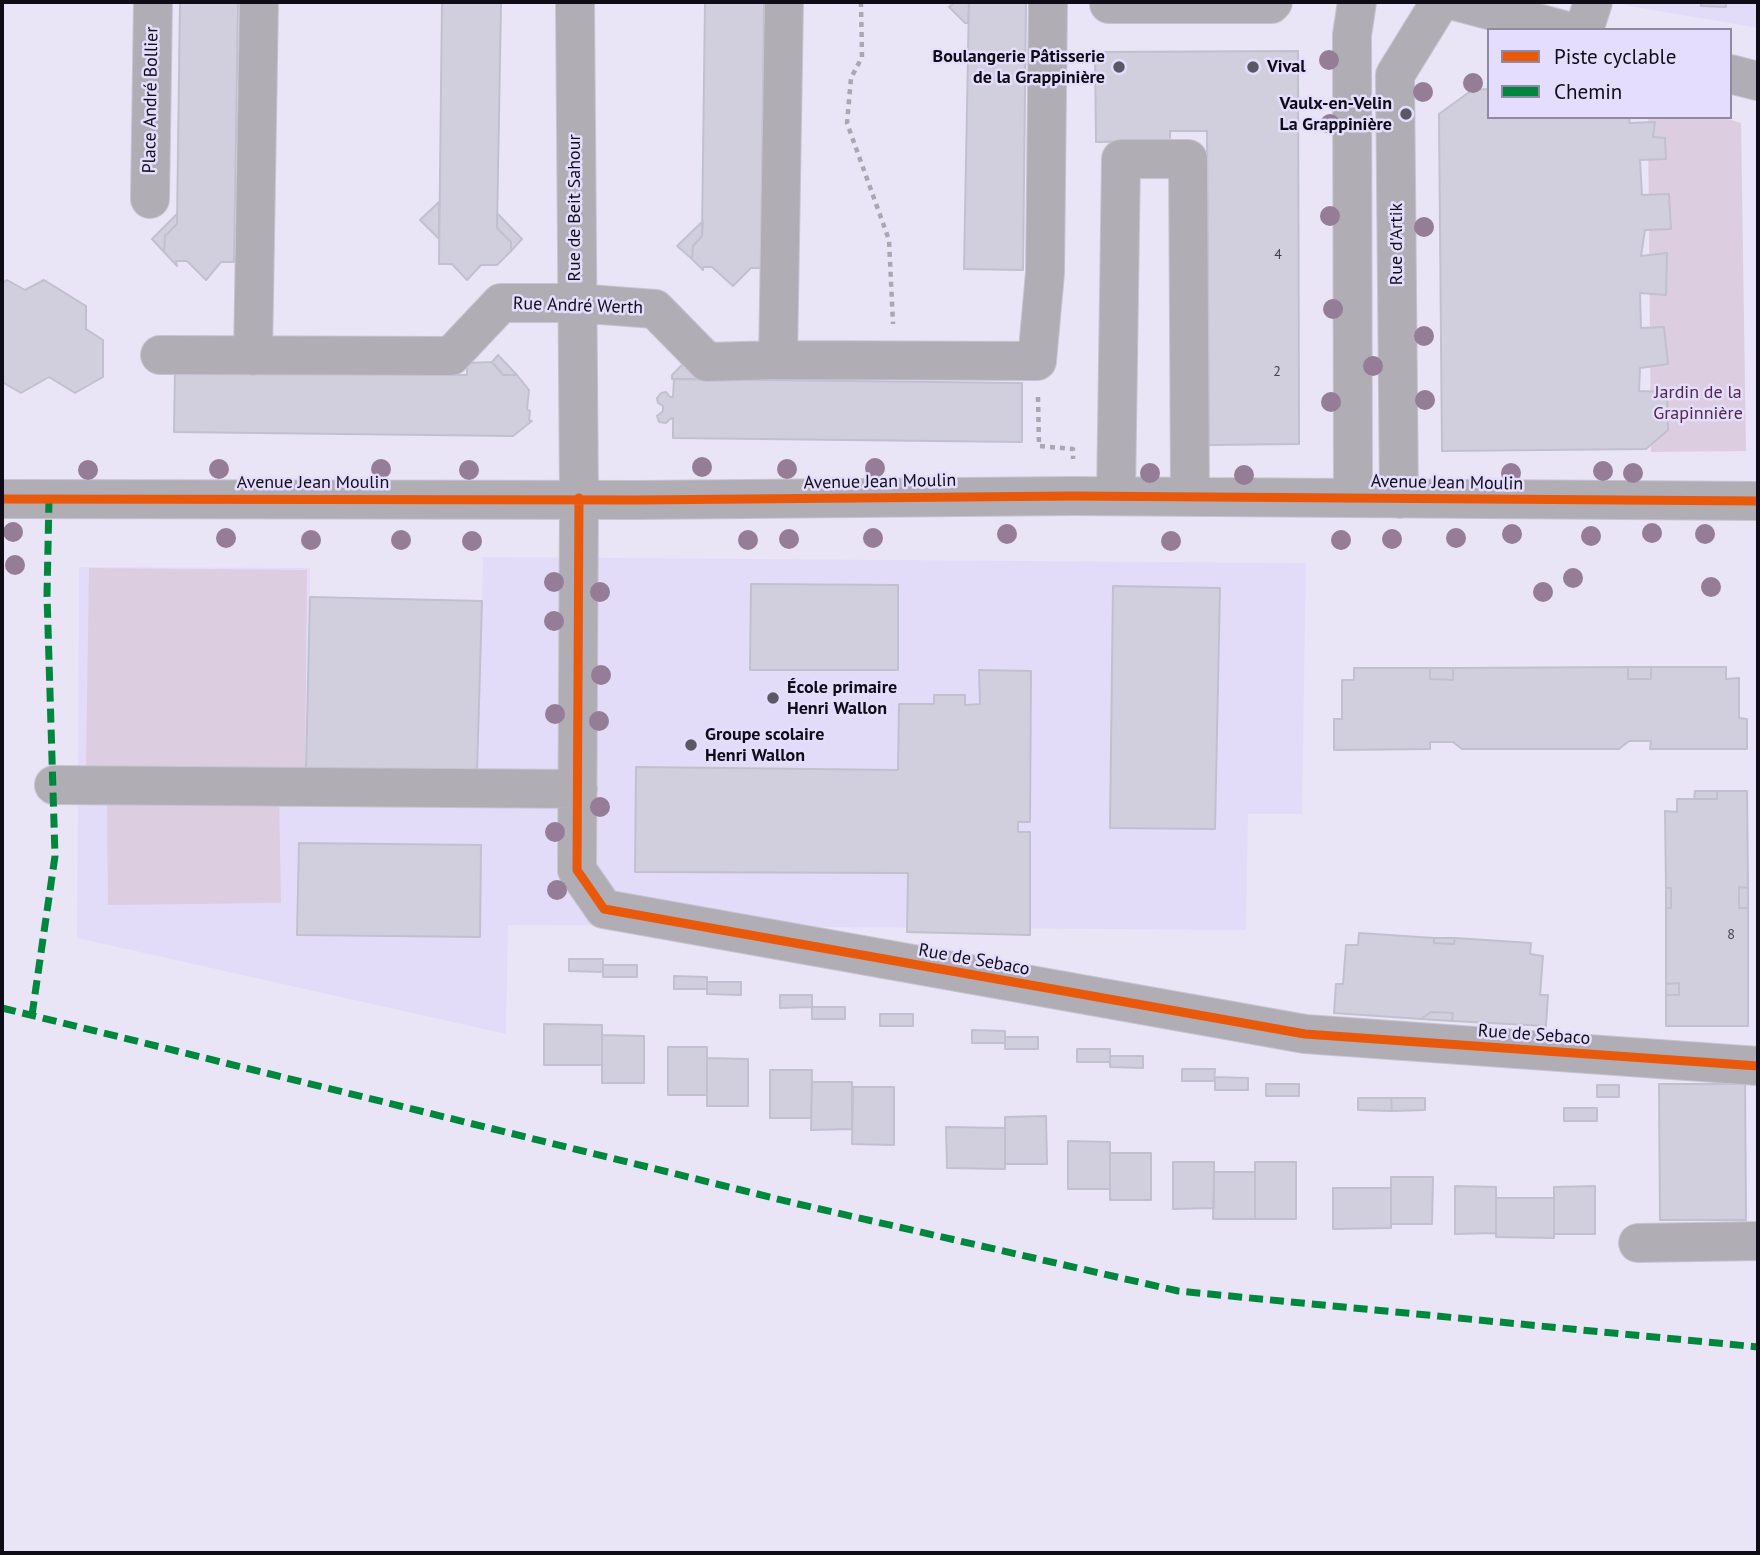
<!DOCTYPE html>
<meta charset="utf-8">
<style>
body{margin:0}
#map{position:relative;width:1760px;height:1555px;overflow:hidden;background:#e9e5f6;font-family:"PT Sans",sans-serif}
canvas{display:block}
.frame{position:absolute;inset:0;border:4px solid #0f0c17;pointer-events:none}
.legend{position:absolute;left:1487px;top:28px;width:245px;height:91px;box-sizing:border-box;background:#e5ddfe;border:2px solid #8f89a2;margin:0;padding:9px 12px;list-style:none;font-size:21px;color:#0f0c17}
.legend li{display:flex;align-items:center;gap:14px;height:35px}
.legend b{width:35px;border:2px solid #8f89a2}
</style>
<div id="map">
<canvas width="1760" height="1555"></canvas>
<div class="frame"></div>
<ul class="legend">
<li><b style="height:9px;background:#e8590c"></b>Piste cyclable</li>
<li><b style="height:9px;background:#00873e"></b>Chemin</li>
</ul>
</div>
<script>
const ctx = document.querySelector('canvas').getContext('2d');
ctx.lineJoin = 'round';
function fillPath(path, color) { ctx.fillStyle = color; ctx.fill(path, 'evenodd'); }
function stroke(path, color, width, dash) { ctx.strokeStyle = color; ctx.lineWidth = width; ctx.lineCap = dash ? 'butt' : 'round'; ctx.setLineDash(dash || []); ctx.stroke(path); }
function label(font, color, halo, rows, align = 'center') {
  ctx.font = font + ' "PT Sans",sans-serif'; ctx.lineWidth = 5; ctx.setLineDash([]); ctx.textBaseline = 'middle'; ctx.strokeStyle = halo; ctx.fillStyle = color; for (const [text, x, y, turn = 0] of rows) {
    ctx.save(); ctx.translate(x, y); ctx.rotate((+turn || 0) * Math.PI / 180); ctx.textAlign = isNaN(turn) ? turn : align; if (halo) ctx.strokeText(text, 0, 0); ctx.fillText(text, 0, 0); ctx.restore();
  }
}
const built = new Path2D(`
 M1616,2h142v26l-129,-22z
 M483,557l823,6 -4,251h-54l-2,116 -738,-5 -2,109 -429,-96 2,-371 231,1v29l172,4z`);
const green = new Path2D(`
 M1648,117h74l19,6 5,328 -95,1z
 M89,568l218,2 -2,200 -219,-2z
 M279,795l2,108 -173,2 -1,-108z`);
const building = new Path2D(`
 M180,2h58l-4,260h-13l-15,18 -19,-19h-11l1,5 -13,-14 1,-16 12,-12z
 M442,2h59l-4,226 14,14v9l-14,14h-16l-14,15 -15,-16h-13z
 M705,2h59l-3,266h-10l-18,18 -21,-19h-9v3l-11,-11 1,-13 9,-10z
 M955,2h14l-1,21h-3l-16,-16z
 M969,2h57l-3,268 -59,-1z
 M1701,2h25v5l-25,-1z
 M1298,51l1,393 -90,1 -2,-314h-37v10l-74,1 -1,-90z
 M1489,89v28h141l-1,6 26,-1 -2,15 12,1 1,21 -26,1 2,35 27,-1 2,35 -26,1 -4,26 26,-3 -1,42 -26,-2 1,35 23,-1 4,37 -28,4 -1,23 28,1 1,38 -22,19 -204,2 -3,-337 33,-24z
 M439,202v37l-19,-19z
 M497,213l25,26 -11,12v-9l-14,-14z
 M177,214v10l-12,12 -1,16 -12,-13z
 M703,221l-1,15 -9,10 -1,13 -15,-13z
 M7,280l18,10 19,-10 42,26v23l17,11v37l-28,16 -26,-16 -28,16 -19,-11v-99z
 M498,355l18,19 1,1h-14l-11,-13z
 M688,359l16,20h-32v-4z
 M492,362l11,13h14l12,15 -2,19 3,2 -1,9 3,1 -19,15 -339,-4 1,-60 292,3v-12z
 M674,379l348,4v59l-349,-4v-20l-3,1 -4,4 -7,-1 -2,-6 6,-5v-5l-5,-3 -1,-5 4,-5 5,-1 4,5h3z
 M751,584l147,1v85h-148z
 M1113,586l107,2 -5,241 -105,-1z
 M310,597l172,4 -5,171 -171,-4z
 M1628,667v12h23v-12h75v12l13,-1v40l8,1v30h-97l1,-8h-22l-10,8h-157l-9,-7h-23v7l-96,1v-31h8v-39h12v-12h76v11l23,1v-12z
 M1628,667h23v12h-23z
 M1430,668h23v12l-23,-1z
 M979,670l52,1 -1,151h-12v10h12v103l-123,-3 1,-59 -273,-1 1,-105 262,3 1,-66h35v-9h31v10l15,-1z
 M1695,791h22v8h-23z
 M1717,791h30l1,97 -9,-1v21h9v118h-82v-31h13v-12l-13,1v-76h5v-20h-5l-1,-77 12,1v-13h40z
 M299,843l182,2 -1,92 -183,-2z
 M1739,887l9,1v20h-9z
 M1666,888h5v20h-5z
 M1359,933l75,5v5l20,1 1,-6 76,5 -1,11 13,2 -3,39h8l-2,31 -94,-5 1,-8 -22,-1 -10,7 -87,-6 2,-29h7l3,-39h12z
 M1434,938h21l-1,6 -20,-1z
 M569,959h34v13l-34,-1z
 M603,965h34v12h-34z
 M674,976l33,1v12h-33z
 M707,982h34v13l-34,-1z
 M1679,983v12h-13v-11z
 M780,995h32v12l-32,1z
 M812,1007h33v12h-33z
 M1431,1012l22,1 -1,8 -31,-2z
 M880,1014h33v12h-33z
 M544,1024l58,1v40h-58z
 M972,1030l33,1v12h-33z
 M602,1035l42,1v47h-42z
 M1005,1037h33v12h-33z
 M668,1047h39v48h-39z
 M1077,1049h33v13h-33z
 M1110,1056h33v12l-33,-1z
 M707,1058l41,1v47h-41z
 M1182,1069h33l-1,12h-32z
 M770,1070h42l-1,48h-41z
 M1215,1077l33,1v12h-33z
 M812,1082h40v47l-41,1z
 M1266,1084h33v12h-33z
 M1659,1084h86l1,136h-86z
 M1597,1085h22v12h-22z
 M853,1087h41v58l-42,-1z
 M1358,1098h33l1,13 -34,-1z
 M1391,1098h34v12l-33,1z
 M1564,1108h33v13h-33z
 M1046,1116l1,48h-42v-47z
 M946,1127l59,1v41l-58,-1z
 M1068,1141l42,1v47h-42z
 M1110,1153h41v47h-41z
 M1173,1162h41v46l-41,1z
 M1255,1162h41v57h-41z
 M1214,1172h41v47h-42z
 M1391,1177h42l-1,47h-41z
 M1455,1186l41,1v46l-41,1z
 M1595,1186v48h-41v-47z
 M1333,1188h58v40l-58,1z
 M1496,1198h58v40l-58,-1z`);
const path = new Path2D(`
 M861,2l1,55 -11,21 -4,45 42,117 4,84
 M1038,397l1,49 34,3v10`);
const minor = new Path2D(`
 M575,2l4,496 -2,372 27,39 701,125 453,32
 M1109,2v2h162l2,-2
 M1458,2l106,28
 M1584,30l9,-28
 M1730,74l28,7
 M150,199l3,-197
 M160,355l291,1 50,-53h74l80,6 52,53 71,-2 259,1 8,-88 3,-271
 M253,356l6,-354
 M778,360l6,-358
 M1116,496l5,-337h67l2,338
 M1353,498l-1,-463 5,-33
 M2,499l637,1 433,-4 686,5
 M1399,499l-4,-424 45,-73
 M54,785l524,4
 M1638,1243l120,-2`);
const quiet = new Path2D(`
 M2,1008l796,196 380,87 580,56
 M32,1015l23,-159 -8,-261 2,-96`);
const cycleway = new Path2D(`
 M579,498l-2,372 27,39 701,125 453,32
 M2,499l637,1 433,-4 686,5`);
const trees = [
 [1329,60],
 [1473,83],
 [1423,92],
 [1330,124],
 [1330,216],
 [1424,227],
 [1333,309],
 [1424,336],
 [1373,366],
 [1425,400],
 [1331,402],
 [702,467],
 [875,468],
 [219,469],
 [381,469],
 [787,469],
 [88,470],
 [469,470],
 [1603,471],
 [1150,473],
 [1511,473],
 [1633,473],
 [1244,475],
 [13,532],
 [1652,533],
 [1007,534],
 [1512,534],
 [1705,534],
 [1591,536],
 [226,538],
 [873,538],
 [1456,538],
 [789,539],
 [1392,539],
 [311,540],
 [401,540],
 [748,540],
 [1341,540],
 [472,541],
 [1171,541],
 [15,565],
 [1573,578],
 [554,582],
 [1711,587],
 [600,592],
 [1543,592],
 [554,621],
 [601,675],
 [555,714],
 [599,721],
 [600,807],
 [555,832],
 [557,890]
];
const markers = [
 [1119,67,7,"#5b5865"],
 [1253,67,7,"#5b5865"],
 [1406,114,7,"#5b5865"],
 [773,698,7,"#5b5865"],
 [691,745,7,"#5b5865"]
];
const numberNames = [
 ["4",1278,255],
 ["2",1277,372],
 ["8",1731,935]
];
const poiNames = [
 ["Boulangerie Pâtisserie",1105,57,"right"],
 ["de la Grappinière",1105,78,"right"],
 ["Vival",1267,67],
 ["Vaulx-en-Velin",1392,104,"right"],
 ["La Grappinière",1392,125,"right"],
 ["École primaire",787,688],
 ["Henri Wallon",787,709],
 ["Groupe scolaire",705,735],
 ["Henri Wallon",705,756]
];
const streetNames = [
 ["Place André Bollier",151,100,-89],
 ["Rue de Beit Sahour",575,208,-90],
 ["Rue d'Artik",1397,244,-90],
 ["Rue André Werth",578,306,2],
 ["Avenue Jean Moulin",880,482,-1],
 ["Avenue Jean Moulin",313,483],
 ["Avenue Jean Moulin",1447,483,1],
 ["Rue de Sebaco",974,960,10],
 ["Rue de Sebaco",1534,1035,4]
];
const parkNames = [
 ["Jardin de la",1698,393],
 ["Grapinnière",1698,414]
];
fillPath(built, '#e3dcf9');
fillPath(green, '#ddcde0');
fillPath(building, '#d1cfde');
stroke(building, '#c1c0ce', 2);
stroke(minor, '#c7c4d1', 40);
stroke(path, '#aaa7b0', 4.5, [5, 5]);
stroke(minor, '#b0adb5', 38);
stroke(quiet, '#00873e', 7, [14, 7]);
stroke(cycleway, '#e8590c', 9);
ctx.fillStyle = '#957d97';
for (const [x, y] of trees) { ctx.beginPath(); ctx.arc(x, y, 10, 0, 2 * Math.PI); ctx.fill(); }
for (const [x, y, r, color] of markers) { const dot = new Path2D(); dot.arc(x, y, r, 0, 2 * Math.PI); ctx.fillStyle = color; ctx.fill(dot); stroke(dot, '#e5ddfe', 2.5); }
label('14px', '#403e4a', null, numberNames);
label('bold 18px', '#0f0c17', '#e5ddfe', poiNames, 'left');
label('18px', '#0f0c17', '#e5ddfe', streetNames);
label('18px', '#512849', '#e5ddfe', parkNames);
</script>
